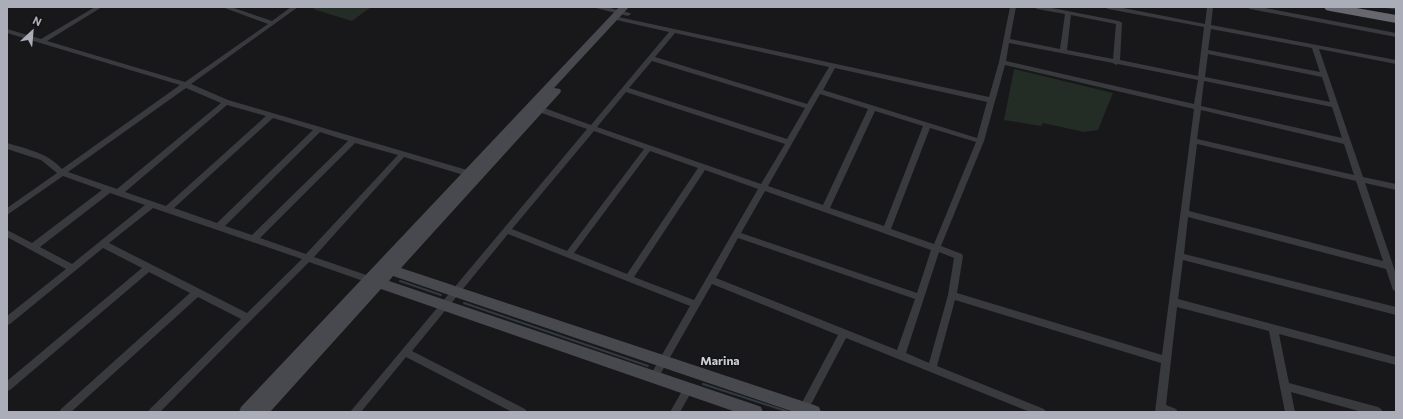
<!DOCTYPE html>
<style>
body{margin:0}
#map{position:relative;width:1403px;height:419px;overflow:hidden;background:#18181a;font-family:Commissioner,sans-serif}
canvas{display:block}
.frame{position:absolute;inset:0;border:8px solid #abaeb8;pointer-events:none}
.north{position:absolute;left:12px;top:12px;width:40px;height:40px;-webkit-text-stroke:3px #131315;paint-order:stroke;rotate:26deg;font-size:11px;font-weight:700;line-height:16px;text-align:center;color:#abaeb8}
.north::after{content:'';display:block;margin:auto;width:14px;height:18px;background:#abaeb8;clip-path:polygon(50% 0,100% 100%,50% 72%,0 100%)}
</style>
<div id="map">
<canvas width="1403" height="419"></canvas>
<div class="frame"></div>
<div class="north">N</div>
</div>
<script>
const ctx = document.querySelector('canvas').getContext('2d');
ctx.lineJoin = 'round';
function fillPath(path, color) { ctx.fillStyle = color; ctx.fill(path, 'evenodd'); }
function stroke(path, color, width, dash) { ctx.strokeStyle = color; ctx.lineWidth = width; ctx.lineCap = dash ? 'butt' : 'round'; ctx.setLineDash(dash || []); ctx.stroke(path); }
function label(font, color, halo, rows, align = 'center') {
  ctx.font = font + ' Commissioner,sans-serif'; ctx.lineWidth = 3; ctx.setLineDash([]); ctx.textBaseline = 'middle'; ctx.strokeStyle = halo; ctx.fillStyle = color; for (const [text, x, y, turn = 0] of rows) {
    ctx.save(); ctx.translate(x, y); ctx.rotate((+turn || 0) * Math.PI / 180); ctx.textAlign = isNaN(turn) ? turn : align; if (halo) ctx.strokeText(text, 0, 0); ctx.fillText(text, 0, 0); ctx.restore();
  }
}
const green = new Path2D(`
 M316,7h55l-19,14 -39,-12z
 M1014,69l99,24 -15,37 -14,2 -41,-9 -2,3 -37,-6z`);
const streamFar1 = new Path2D(`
 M1384,7l12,2`);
const stream = new Path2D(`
 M400,281l41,14
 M464,303l184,63
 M703,384l86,28`);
const street = new Path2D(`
 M95,7h7l-55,34 138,41 83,-58 -46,-17h9l41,14 19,-14h7l-107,77 37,16 239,70 4,3 -4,3 -63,-19 -90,100 58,20 1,2 -1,2 -3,2 -60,-21 -149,150h-12l2,-3 91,-90 -43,-22 -127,115h-12l2,-3 129,-116 -41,-21 -139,118 -3,1v-10l135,-113 -39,-20 -93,76 -3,1v-9l59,-47 -59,-32v-7l25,13 70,-53 -39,-14 -56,39v-7l50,-35 -16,-13 -34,-11v-6c20,6 41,10 55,26l118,-84 -173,-52v-4l34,10zM186,88l35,15 -104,86 -49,-17zM227,105l39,11 -100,90 -41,-14zM273,118l40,12 -96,93 -43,-15zM320,132l28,9 -96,94 -27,-9zM355,143l43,12 -92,99 -46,-16zM110,193l35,12 -73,59 -32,-17zM153,208l149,51 -55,54 -138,-70z
 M595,7h11l24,6 1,1 -3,2 -32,-8z
 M1010,7h6l-6,32 50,10 5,-35 -28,-5 -3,-2h13l72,14 3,2 -2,37 78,16 6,-49 -96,-18 -3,-2h13l87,17 2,-17h6l-2,18 185,35v4l-77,-15 44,128 33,7v6l-31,-7 31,91v17l-3,-1 -7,-21 -198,-52 -4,37 212,53v8l-213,-55 -5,39 218,58v8l-117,-31 10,49 89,24 3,2 2,3h-21l-71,-20 4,20h-10l-16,-81 -92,-24 -11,98 10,4 2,3h-23l6,-49 -206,-63 -18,66 107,43 2,3h-16l-184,-74 -39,74h-10l41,-77 -126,-51 -55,96 -3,1 -3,-1 -2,-3 2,-3 39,-68 -182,-72 -96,117 113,58 2,3h-15l-106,-55 -45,55h-11l237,-283 -57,-20 -1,-2 1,-2h6l55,20 78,-93 -57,-13v-2l2,-1 375,81 10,-35zM1071,15l45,9 -3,35 -46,-9zM1211,29l101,19 8,24 -112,-22zM675,33l154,34 -22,37 -152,-47zM1009,43l104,20 3,2 2,-1 80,16 -4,24 -188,-43zM1208,54l114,23 8,25 -125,-25zM652,61l153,47 -18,31 -158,-51zM1005,65l189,44 -32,246 -205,-62 6,-37 -1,-2 -21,-8 43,-105zM835,68l152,34 -10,36 -154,-48zM1204,81l128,26 10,31 -141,-32zM626,92l159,52 -24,40 -164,-57zM820,94l48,15 -45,96 -55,-19zM1201,110l143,34 10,31 -157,-36zM875,111l48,15 -39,100 -54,-18zM930,128l46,14 -42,102 -43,-15zM594,131l50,18 -77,102 -55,-22zM1197,144l159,37 27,80 -194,-50zM650,151l48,17 -71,106 -53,-21zM705,170l53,19 -64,111 -60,-23zM765,191l166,59 -14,43 -176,-60zM738,238l177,61 -18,51 -181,-72zM939,252l15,6 -6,37 -19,68 -23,-10z
 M1247,7h13l136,26v4l-146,-28z
 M688,385l3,1 2,3 -13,23h-10l15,-26z`);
const secondary = new Path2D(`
 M619,7h10l-75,81 6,1 1,2 -1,2 -159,175 413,137 5,2 2,5h-27l-401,-136 -4,5 367,124 5,2 2,5h-27l-355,-123 -111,123h-31l2,-5z`);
const highway = new Path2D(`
 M1324,7h27l45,8v8l-66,-12 -4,-1z`);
const neighbourhoodNames = [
 ["Marina",720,361]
];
fillPath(green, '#242c26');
stroke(streamFar1, '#323a42', 1.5);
stroke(stream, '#323a42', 2);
fillPath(street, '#393a3e');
fillPath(secondary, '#47494e');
fillPath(highway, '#66676f');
label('bold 12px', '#ccced5', '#131315', neighbourhoodNames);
</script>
